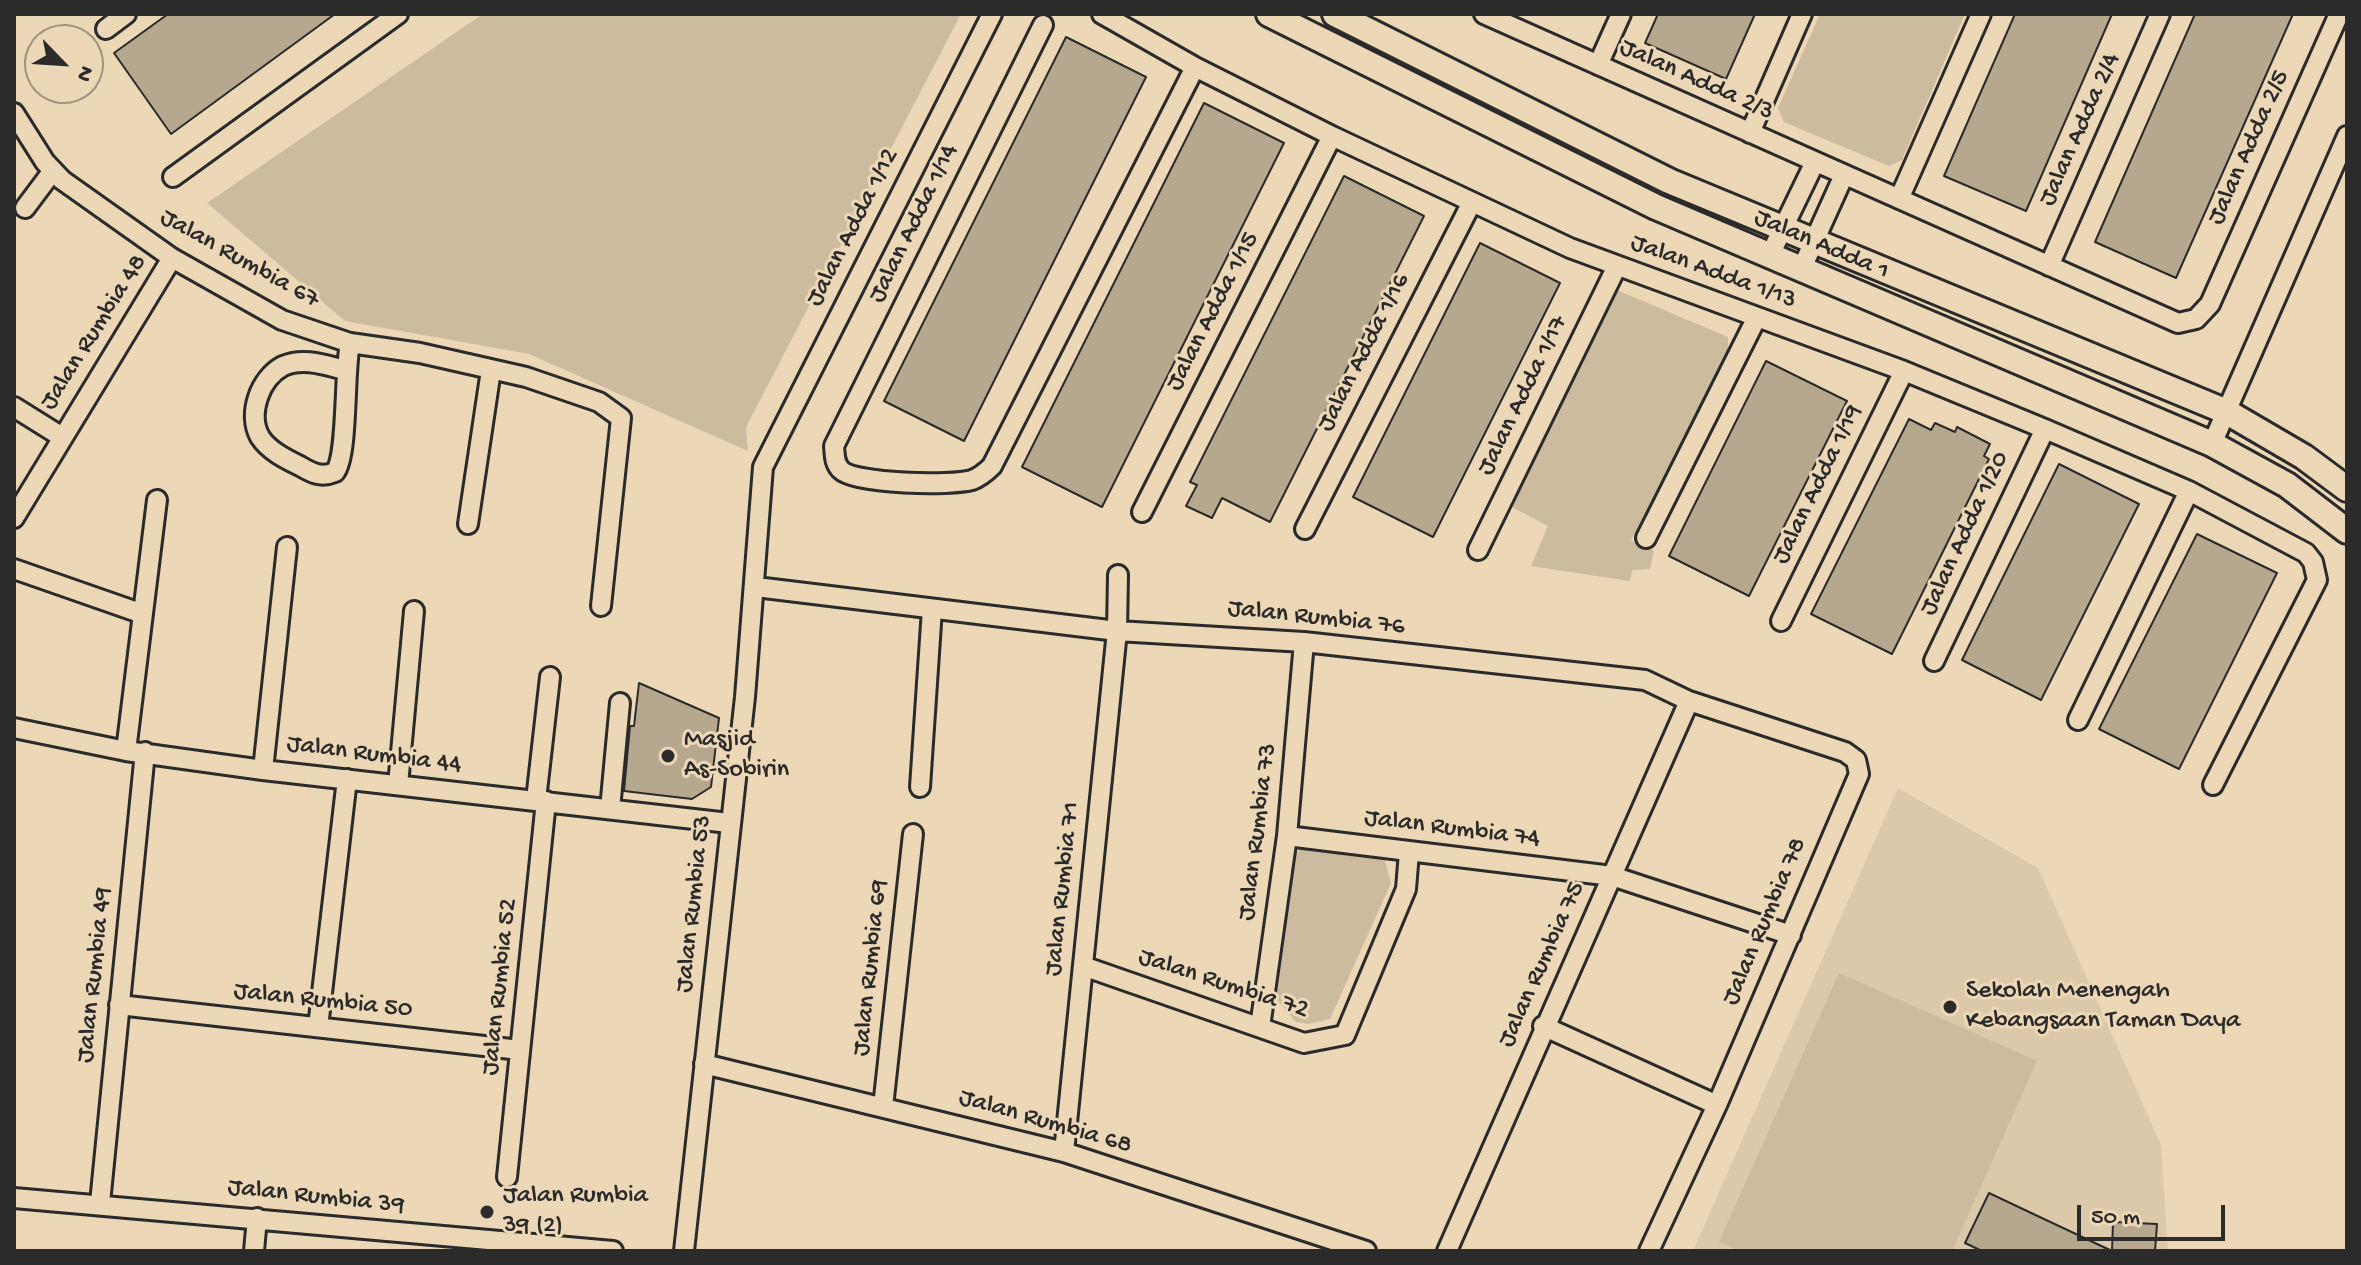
<!DOCTYPE html>
<style>
body{margin:0}
#map{position:relative;width:2361px;height:1265px;overflow:hidden;background:#ecd7b6;font-family:"Gochi Hand",sans-serif}
canvas{display:block}
.frame{position:absolute;inset:0;border:16px solid #2b2b2b;pointer-events:none}
.north{position:absolute;left:24px;top:24px;width:80px;height:80px;box-sizing:border-box;background:#ecd7b6;border:2px solid #9f927e;border-radius:50%;rotate:115deg;font-size:22px;font-weight:700;line-height:32px;text-align:center;color:#2b2b2b}
.north::after{content:'';display:block;margin:auto;width:28px;height:36px;background:#2b2b2b;clip-path:polygon(50% 0,100% 100%,50% 72%,0 100%)}
.scale{position:absolute;left:2077px;top:1205px;width:148px;height:36px;box-sizing:border-box;border:4px solid #2b2b2b;border-top:0;padding-left:10px;font-size:24px;line-height:28px;white-space:nowrap;color:#2b2b2b;-webkit-text-stroke:6px #ecd7b6;paint-order:stroke}
</style>
<div id="map">
<canvas width="2361" height="1265"></canvas>
<div class="frame"></div>
<div class="north">N</div>
<div class="scale">50 m</div>
</div>
<script>
const ctx = document.querySelector('canvas').getContext('2d');
ctx.lineJoin = 'round';
function fillPath(path, color) { ctx.fillStyle = color; ctx.fill(path, 'evenodd'); }
function stroke(path, color, width, dash) { ctx.strokeStyle = color; ctx.lineWidth = width; ctx.lineCap = dash ? 'butt' : 'round'; ctx.setLineDash(dash || []); ctx.stroke(path); }
function label(font, color, halo, rows, align = 'center') {
  ctx.font = font + ' "Gochi Hand",sans-serif'; ctx.lineWidth = 6; ctx.setLineDash([]); ctx.textBaseline = 'middle'; ctx.strokeStyle = halo; ctx.fillStyle = color; for (const [text, x, y, turn = 0] of rows) {
    ctx.save(); ctx.translate(x, y); ctx.rotate((+turn || 0) * Math.PI / 180); ctx.textAlign = isNaN(turn) ? turn : align; if (halo) ctx.strokeText(text, 0, 0); ctx.fillText(text, 0, 0); ctx.restore();
  }
}
const built = new Path2D(`
 M1898,788l140,80 123,277 7,106h-475z`);
const green = new Path2D(`
 M483,14h478l-215,413 2,24 -219,-97 -184,-33 -138,-118z
 M1820,14h145l-63,146 -13,6 -105,-44 -6,-14z
 M1612,288l116,49v12l-97,192 23,10 -4,18 -18,1 -2,11 -99,-15 17,-40 -42,-22z
 M1303,846l81,11 7,26 -61,136 -22,5 -12,-2 -20,-23 16,-141z
 M1839,973l198,88 -85,190h-212l-21,-9z`);
const building = new Path2D(`
 M168,14h167l-164,120 -57,-81z
 M1658,14h97l-29,65 -81,-36z
 M2015,14h97l-86,197 -82,-35z
 M2195,14h98l-117,264 -81,-36z
 M1066,37l80,40 -182,364 -80,-40z
 M1204,103l80,40 -182,364 -80,-40z
 M1344,176l80,40 -154,306 -48,-24 -10,20 -26,-12 11,-21 -7,-3z
 M1480,243l80,40 -127,254 -80,-40z
 M1766,361l81,40 -98,195 -80,-40z
 M1909,419l22,11 4,-7 20,9 2,-5 33,17 -6,12 5,3 -97,195 -81,-40z
 M2059,464l80,40 -98,196 -79,-40z
 M2197,534l80,39 -98,196 -80,-40z
 M639,683l80,35 -8,69 -19,12 -68,-8 6,-65h4z
 M1989,1193l38,18 85,40h-130l-17,-8z
 M2113,1222l44,2 -2,27h-43z`);
const street = new Path2D(`
 M1102,14l93,53 137,69 238,112 334,123 141,58 144,62 117,62 7,9 4,18 -104,205
 M1484,14l694,309 18,-4 14,-15 129,-290
 M1043,25l-209,421c1,9 0,17 7,24 14,14 111,16 131,10 8,-3 14,-8 20,-14l203,-399
 M106,29l20,-15
 M1598,65l23,-51
 M14,113l31,49 17,18 110,78 110,62 68,23 70,10 106,24 73,25 22,16 -20,188
 M1750,133l52,-119
 M173,177l225,-163
 M1899,199l82,-185
 M25,208l27,-36
 M1770,255l45,-93
 M2049,266l111,-252
 M1802,268l42,-93
 M345,370c-20,-5 -42,-13 -62,-4 -23,12 -36,48 -23,71 9,14 26,22 40,29 12,7 21,12 35,6 13,-16 9,-100 15,-129
 M14,407l48,30
 M2212,444l135,-308
 M1142,512l190,-376
 M14,518l158,-260
 M468,524l23,-154
 M1305,529l167,-327
 M1646,538l111,-221
 M1478,550l139,-284
 M14,569l129,45
 M756,587l361,44 187,11 341,38 44,21 156,51 11,8 3,14 -142,331 -68,146
 M1781,621l123,-250
 M1934,661l111,-232
 M2078,720l111,-229
 M14,728l112,23 137,19 466,53
 M126,751l31,-251
 M263,770l24,-223
 M398,785l16,-174
 M920,787l12,-178
 M536,800l14,-123
 M610,809l10,-106
 M1287,836l325,40 179,59
 M1083,966l221,77 41,-8 61,-146 3,-37
 M119,1005l401,45
 M1543,1026l174,79
 M318,1027l29,-248
 M1260,1027l27,-191 17,-194
 M704,1064l360,88 302,99
 M883,1107l30,-273
 M1064,1152l53,-521 1,-56
 M507,1177l39,-376
 M14,1198l599,53
 M100,1203l45,-451
 M254,1251l3,-33
 M684,1251l61,-554 18,-230 229,-453
 M1447,1251l242,-550`);
const secondary = new Path2D(`
 M1269,14l387,193 556,237 75,41 60,46
 M1335,14l334,167 558,231 77,45 43,32`);
const markers = [
 [668,756,8,"#2b2b2b"],
 [1950,1007,8,"#2b2b2b"],
 [487,1212,8,"#2b2b2b"]
];
const streetNames = [
 ["Jalan Adda 2/3",1696,81,24],
 ["Jalan Adda 2/4",2081,130,-66],
 ["Jalan Adda 2/5",2250,148,-66],
 ["Jalan Adda 1/14",915,224,-64],
 ["Jalan Adda 1/12",854,228,-63],
 ["Jalan Adda 1",1821,246,23],
 ["Jalan Rumbia 67",239,260,29],
 ["Jalan Adda 1/13",1713,273,20],
 ["Jalan Adda 1/15",1214,312,-63],
 ["Jalan Rumbia 48",95,333,-58],
 ["Jalan Adda 1/16",1365,353,-63],
 ["Jalan Adda 1/17",1524,396,-64],
 ["Jalan Adda 1/19",1819,485,-64],
 ["Jalan Adda 1/20",1966,534,-65],
 ["Jalan Rumbia 76",1316,619,6],
 ["Jalan Rumbia 44",374,756,7],
 ["Jalan Rumbia 74",1452,830,7],
 ["Jalan Rumbia 73",1259,832,-83],
 ["Jalan Rumbia 71",1064,889,-84],
 ["Jalan Rumbia 53",695,904,-84],
 ["Jalan Rumbia 78",1766,922,-67],
 ["Jalan Rumbia 75",1543,965,-66],
 ["Jalan Rumbia 69",872,968,-84],
 ["Jalan Rumbia 49",96,975,-84],
 ["Jalan Rumbia 72",1223,985,18],
 ["Jalan Rumbia 52",501,987,-84],
 ["Jalan Rumbia 50",323,1002,6],
 ["Jalan Rumbia 68",1045,1123,16],
 ["Jalan Rumbia 39",316,1198,6]
];
const poiNames = [
 ["Masjid",684,741],
 ["As-Sobirin",684,771],
 ["Sekolah Menengah",1966,992],
 ["Kebangsaan Taman Daya",1966,1022],
 ["Jalan Rumbia",503,1197],
 ["39 (2)",503,1227]
];
fillPath(built, '#dcc9aa');
fillPath(green, '#cdbba0');
fillPath(building, '#b6a78f');
stroke(building, '#2b2b2b', 2);
stroke(street, '#2b2b2b', 24);
stroke(secondary, '#2b2b2b', 30);
stroke(street, '#ecd7b6', 18);
stroke(secondary, '#ecd7b6', 24);
for (const [x, y, r, color] of markers) { const dot = new Path2D(); dot.arc(x, y, r, 0, 2 * Math.PI); ctx.fillStyle = color; ctx.fill(dot); stroke(dot, '#ecd7b6', 3); }
label('26px', '#2b2b2b', '#ecd7b6', streetNames);
label('26px', '#2b2b2b', '#ecd7b6', poiNames, 'left');
</script>
